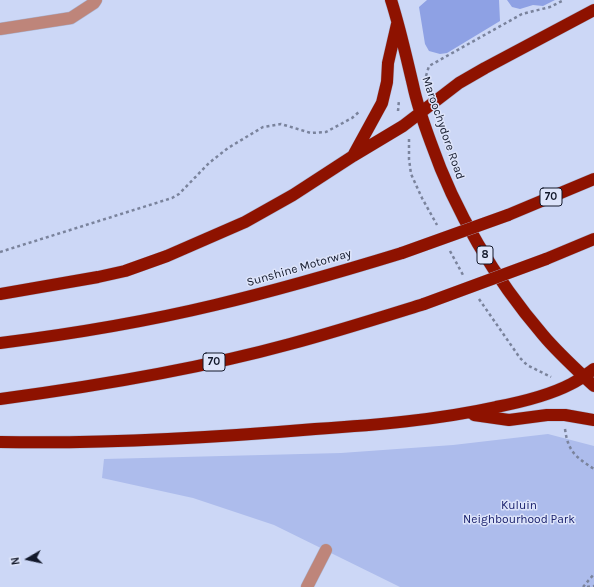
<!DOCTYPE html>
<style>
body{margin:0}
#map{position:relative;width:594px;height:587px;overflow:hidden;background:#ccd7f6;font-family:Karla,sans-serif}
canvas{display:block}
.north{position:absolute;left:8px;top:539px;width:40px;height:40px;-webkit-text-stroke:3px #dde4fa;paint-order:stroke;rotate:261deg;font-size:11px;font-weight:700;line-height:16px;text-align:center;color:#12182a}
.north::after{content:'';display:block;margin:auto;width:14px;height:18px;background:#12182a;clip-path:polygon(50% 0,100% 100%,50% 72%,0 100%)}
</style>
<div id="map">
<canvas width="594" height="587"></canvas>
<div class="north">N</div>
</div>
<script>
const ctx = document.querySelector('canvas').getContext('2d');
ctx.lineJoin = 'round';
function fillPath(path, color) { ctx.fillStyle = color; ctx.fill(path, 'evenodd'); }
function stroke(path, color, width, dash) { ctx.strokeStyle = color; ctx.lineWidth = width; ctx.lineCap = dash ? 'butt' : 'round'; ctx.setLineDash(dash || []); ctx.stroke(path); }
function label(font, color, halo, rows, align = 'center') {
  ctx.font = font + ' Karla,sans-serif'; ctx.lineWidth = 3; ctx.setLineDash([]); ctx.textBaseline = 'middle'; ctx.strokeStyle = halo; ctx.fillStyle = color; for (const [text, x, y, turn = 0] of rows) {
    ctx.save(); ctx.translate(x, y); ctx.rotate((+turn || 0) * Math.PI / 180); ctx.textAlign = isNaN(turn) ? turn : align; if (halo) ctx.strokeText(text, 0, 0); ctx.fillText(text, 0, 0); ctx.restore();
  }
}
const green = new Path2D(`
 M548,434l46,12v141h-194l-126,-62 -81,-27 -91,-20 2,-19 237,-6 112,-8z`);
const forest = new Path2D(`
 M427,0h72l1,21 -53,32 -7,1 -11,-3 -4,-7 -6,-37z
 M507,0h48l-12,6 -10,-1 -13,4 -8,-2z`);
const path = new Path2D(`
 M426,76l3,-10 93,-52 28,-7 14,-7
 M398,111l1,-11
 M409,139v20l2,15 11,24 15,27
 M450,251l13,24
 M0,252l172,-54 7,-4 30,-31 19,-15 35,-21 18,-3 30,9 15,-1 26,-14 8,-7
 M479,299l41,59 7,7 24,12
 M565,429c3,23 11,28 29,40
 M583,587l11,-13
 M587,587l7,-1`);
const minor = new Path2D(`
 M0,29l71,-11 23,-15 2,-3
 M307,587l19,-37`);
const highway = new Path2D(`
 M391,0c9,28 15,56 22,85 4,19 11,39 18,58 24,69 64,136 112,192 15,18 34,35 51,51
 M353,156l29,-53 5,-21 1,-19 9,-39
 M508,215l86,-36
 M546,259l48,-20
 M0,294l98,-17 27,-6 42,-15 78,-34 48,-27 60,-39 50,-30 56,-43 26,-15 109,-58
 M0,343c72,-9 144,-21 215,-38 63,-15 125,-33 187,-52
 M0,399c97,-13 195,-29 290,-55 45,-12 89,-26 134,-40
 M474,415l35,5 38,-5h18l29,5
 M0,442c105,2 210,-4 315,-13 61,-4 122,-9 181,-22 26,-5 52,-11 75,-23 8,-4 16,-10 23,-15`);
const highwayBridge = new Path2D(`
 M402,253l106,-38
 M424,304l122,-45`);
const shields = [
 [551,197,22],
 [485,255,16],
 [214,362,22]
];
const shieldNames = [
 ["70",551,197],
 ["8",485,255],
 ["70",214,362]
];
const streetNames = [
 ["Maroochydore Road",443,128,71],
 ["Sunshine Motorway",299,268,-16]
];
const parkNames = [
 ["Kuluin",519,506],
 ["Neighbourhood Park",519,520]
];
fillPath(green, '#adbcec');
fillPath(forest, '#8ea1e4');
stroke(minor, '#abb5d1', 13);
stroke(highway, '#abb5d1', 13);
stroke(path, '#7a839c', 2.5, [3, 3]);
stroke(minor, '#be857a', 12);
stroke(highway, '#8e1200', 12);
stroke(highwayBridge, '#abb5d1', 13, []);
stroke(highwayBridge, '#8e1200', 12);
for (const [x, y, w] of shields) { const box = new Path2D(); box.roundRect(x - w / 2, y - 9, w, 18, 3); ctx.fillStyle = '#dde4fa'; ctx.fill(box); stroke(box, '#12182a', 1); }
label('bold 11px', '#12182a', null, shieldNames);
label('12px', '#12182a', '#dde4fa', streetNames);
label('12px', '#1a216d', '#dde4fa', parkNames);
</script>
